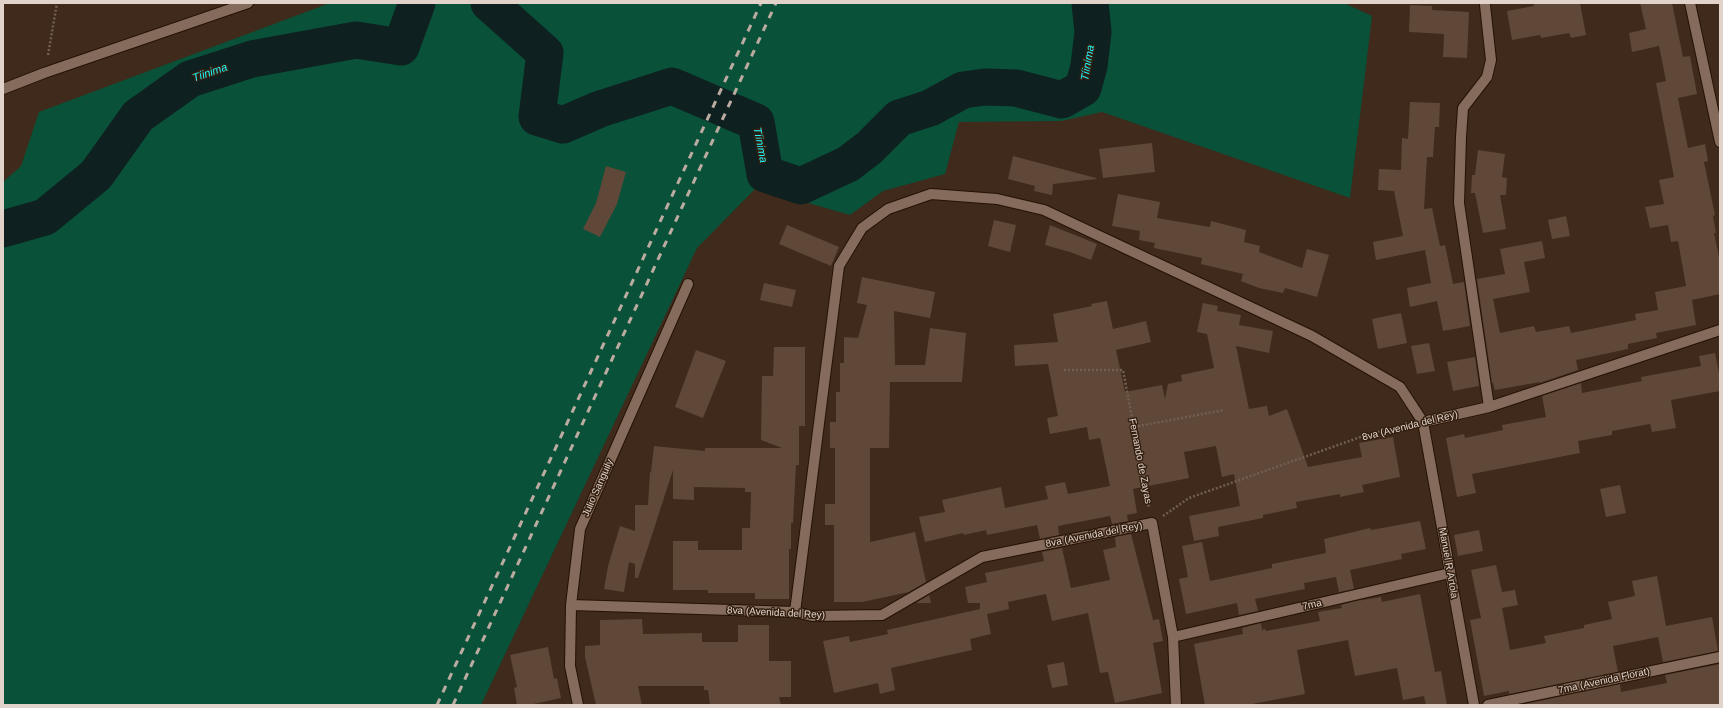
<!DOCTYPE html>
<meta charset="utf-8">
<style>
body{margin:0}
#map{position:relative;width:1723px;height:708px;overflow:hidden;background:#3f2a1b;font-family:Helvetica,sans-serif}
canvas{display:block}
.frame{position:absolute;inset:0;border:4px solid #e2d3ca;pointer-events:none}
</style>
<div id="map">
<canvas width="1723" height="708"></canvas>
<div class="frame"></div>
</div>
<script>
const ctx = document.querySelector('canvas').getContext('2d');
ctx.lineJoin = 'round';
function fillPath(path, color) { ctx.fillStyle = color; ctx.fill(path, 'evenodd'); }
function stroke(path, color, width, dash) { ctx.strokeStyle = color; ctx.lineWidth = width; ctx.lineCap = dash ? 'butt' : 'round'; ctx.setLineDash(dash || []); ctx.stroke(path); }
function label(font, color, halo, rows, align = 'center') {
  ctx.font = font + ' Helvetica,sans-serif'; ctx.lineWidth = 3; ctx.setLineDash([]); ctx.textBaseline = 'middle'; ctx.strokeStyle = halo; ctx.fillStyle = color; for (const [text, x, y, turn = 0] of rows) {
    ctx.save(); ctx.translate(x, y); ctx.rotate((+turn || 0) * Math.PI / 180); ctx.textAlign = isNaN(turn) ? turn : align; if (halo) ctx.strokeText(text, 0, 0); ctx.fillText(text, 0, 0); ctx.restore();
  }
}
const green = new Path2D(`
 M330,3h1014l28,13 -22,182 -248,-86 -41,9 -102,1 -14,52 -62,17 -33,24 -94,-27 -59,60 -216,457h-478v-523l18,-16 18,-54z`);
const river = new Path2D(`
 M489,3l56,50 -8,64 26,8 37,-16 72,-23 84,36 9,52 36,12 47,-22 21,-16 30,-30 31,-10 33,-18 22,-3 31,1 46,12 21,-12 6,-22 4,-34 -3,-29
 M3,229l42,-12 51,-42 42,-59 52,-37 62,-20 104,-19 45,7 16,-44`);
const building = new Path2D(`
 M1534,3h46l6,32 -15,3 -2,-5 -28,5 -1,-3 -28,5 -5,-29 27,-5z
 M1640,3h32l11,54 7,-1 7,38 -19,4 10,50 17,-4 3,17 -4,1 11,53 -2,1 3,17h-2l6,29v32l-28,6 4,25 -40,8 1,5 -29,6v5l-52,11 2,10 -38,13v-1l-45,8 -2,-7h-1l-15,-104 28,-5 -5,-25 42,-8 3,17 -21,4 6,30 -37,7 7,34 34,-7 2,6 33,-6 2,7 65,-13 -1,-6 23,-4 -3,-18 31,-6 -8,-45 -7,1 -3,-17 -18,3 -5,-21 19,-3 -5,-24 15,-3 -18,-94 10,-2 -7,-35 -27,6 -3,-19 17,-4z
 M1410,5l22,1v4l37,2 -2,46 -24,-1 1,-23 -35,-2z
 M1410,102l30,1 -1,24h-4l-2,30h-6l-3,52 8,-1 8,38 5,-1 8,39 11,-2 6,44 -27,5 -6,-30 -27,6 -3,-19 24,-5 -6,-33 -49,10 -3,-18 30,-6 -9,-45 -16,-1 1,-21 22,1 1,-32 6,1z
 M1152,143l3,29 -52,6 -4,-29z
 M1478,150l27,4 -3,23 5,1 -1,17h-6l6,34 -23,4 -8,-40h-4l1,-18h3z
 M1013,156l83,22v1l-43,5 -1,11 -18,-4 1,-5 -27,-7z
 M606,166l20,6 -9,32 -17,33 -17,-8 13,-26z
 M1118,194l42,8 -3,16 53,9 1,-6 35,9 -2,12 16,4 -1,6 43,16 5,-19 22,6 -12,42 -32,-9 -2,5 -24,-5 -18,-7 2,-7 -42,-10 1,-6 -48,-10 1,-5 -16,-3 1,-9 -28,-5z
 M1566,216l4,20 -18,3 -4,-19z
 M994,220l22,5 -6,27 -22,-6z
 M787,225l52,22 -8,19 -52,-22z
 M1050,225l47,19 -6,16 -21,-8 -25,-7z
 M862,277l73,15 -5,26 -36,-7 1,54h30l5,-37 36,5 -4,49h-72l-1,66h-19v94l45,-10 11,50 -17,10 -47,10h-28v-77h-9v-21h10v-56h-5v-26h6v-30h4v-29h4v-26l14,1 9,-33 -10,-2z
 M764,283l32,7 -4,17 -32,-7z
 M1107,301l6,28 33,-8 5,21 -35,8 9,42 37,-7 3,14 3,-15 14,-3 -1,-6 33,-7 -7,-34 -10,-2 6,-29 15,3 -1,5 24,4 -2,10 34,6 -4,22 -33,-7 13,63 18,-3 2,10 18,-7 21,58 54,-10 -3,-14 34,-6 7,40 -38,8 2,7 -24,5v-3l-44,8 1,6 -34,7v3l-45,9 1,9 -25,5 -5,-25 51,-10 -6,-32 -12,3 -6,-31 -32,6 5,26 -56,11 4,24 -10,2 1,6 -16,3 -2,-8 -52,10 1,9 -19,4 -3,-14 -50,10 -1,-5 -22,5 -1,-2 -38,9 -6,-25 26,-5 -3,-12 59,-13 4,21 43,-9 -3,-13 20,-4 3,12 42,-8 -10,-48 -11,2 -2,-13 -37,7 -3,-16 11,-2 -10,-52 -33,2 -1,-21 44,-3 -5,-28 39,-8 -1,-2z
 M1401,313l6,30 -29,6 -6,-30z
 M1429,343l6,28 -18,3 -6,-28z
 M774,347h31v79h-6v39h-3l-3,58h-2v26h-2v50h-34v-6h-47v-3h-35v-49h25v9h44v-22h8l1,-36h-6v-4l-51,-1v13l-21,-1v-29l-35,108h-3v-14l-6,-2 -5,30 -20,-3 4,-23 12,-40 15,5v-26h13l2,-33h1l3,-26 51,5v-3h77l-21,-8 1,-64h11z
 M696,350l30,11 -23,57 -28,-11z
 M1715,353l5,25v13l-49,9 5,28 -24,4 -2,-8 -38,7v4l-34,6 2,12 -108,21 4,19 -19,4 -11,-59 18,-4 1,4 38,-8 -1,-5 44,-8 -4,-21 39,-13 1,10 60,-12 -1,-4 60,-11 -2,-10z
 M1475,357l4,29 -26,5 -6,-29z
 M1620,485l6,28 -20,4 -6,-28z
 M1420,521l6,28 -25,5 1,5 -52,11 4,19 -15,3 -3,-15 -32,6 1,6 -50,10 3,12 -19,4 -2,-12 -51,11 -7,-35 9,-2 -6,-31 20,-4 8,39 62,-13v-4l54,-11 -2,-14 46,-11 1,2z
 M1479,530l4,21 -25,5 -4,-21z
 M1131,534l22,86 6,-1 4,22 -10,2 9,50 -47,10 -7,-31 -8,1 -12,-60 -36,8 -6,-27 -38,8 1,7 -22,5 4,20 -21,5 2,11 -81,18 4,22 -15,4 -2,-11 -44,10 -11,-52 26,-5 1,6 38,-8 -1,-4 93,-21v-6h-12l-3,-16 22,-5 -2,-9 59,-12 -2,-9 20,-4 9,40 39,-8 -7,-30 13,-3 -1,-10z
 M1496,565l6,27 13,-2 3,15 -16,3 8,42 36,-7 -2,-7 40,-8v-3l28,-6 -4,-17 27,-6 -3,-15 25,-5 9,50 46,-9 6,34 -55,11 -5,-25 -45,9 5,26 -109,22v-3l-25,5 -14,-76 11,-2 -10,-48z
 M1420,594l15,78 6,-1 6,34h-21l-2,-9 -21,4 -6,-32 -42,8 -7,-36 -51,10 8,44 -58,11h-42l-11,-61 49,-10 -1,-6 19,-5 1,7 3,-1 1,2 54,-10 -2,-9 24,-4 -1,-3 15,-4 25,-4 1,5z
 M929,595l2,8h-15z
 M642,619l1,15 59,-1v9h36v-17h31v36h22v36h-12l2,8h-71l-2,-15h-4v-4h-66l4,19h-46l-11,-48v-11l15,-1v-25z
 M548,647l6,32 3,-1 4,20 -32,7h-12l-3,-17 3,-1 -7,-32z
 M1064,662l4,23 -16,3 -5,-23z
 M1720,664v41h-200l100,-21 1,8 46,-9 -2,-8z`);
const path = new Path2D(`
 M48,55l9,-52
 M1064,370h59l26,138
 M1134,427l90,-17
 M1163,516l26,-18 180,-64 38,-9`);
const minor = new Path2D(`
 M1690,3l30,139
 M1485,5l6,55 -4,17 -24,31 -2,29 -2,66 30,204
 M3,89l41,-16 204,-70
 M1423,422l66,-15 231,-77
 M571,605l224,7 17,4 70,-1 100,-58 170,-34 21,114 3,68
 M795,612l44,-346 23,-38 26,-19 43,-15 66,5 47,11 268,126 88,51 23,35 51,283
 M1173,637l277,-64
 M578,705l-8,-39 1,-61 9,-76 108,-245
 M1488,705l232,-48`);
const rail = new Path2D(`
 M437,705l324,-702
 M453,705l323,-702`);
const streetNames = [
 ["8va (Avenida del Rey)",1410,426,-14],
 ["Fernando de Zayas",1140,461,79],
 ["Julio Sanguily",598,488,-66],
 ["8va (Avenida del Rey)",1094,535,-11],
 ["Manuel R Artola",1448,563,80],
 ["7ma",1312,605,-13],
 ["8va (Avenida del Rey)",776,613,3],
 ["7ma (Avenida Florat)",1604,681,-12]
];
const waterNames = [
 ["Tíinima",1088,63,-80],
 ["Tíinima",210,73,-19],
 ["Tíinima",760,145,79]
];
fillPath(green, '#095138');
stroke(river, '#0e2020', 37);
fillPath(building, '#5f4838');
stroke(minor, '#251204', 12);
stroke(path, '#725f52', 2.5, [2, 2]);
stroke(minor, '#846b5b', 10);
stroke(rail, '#bbaba1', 3, [7, 7]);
label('10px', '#e2d3ca', '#342011', streetNames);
label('italic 11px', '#1cfafd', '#342011', waterNames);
</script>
